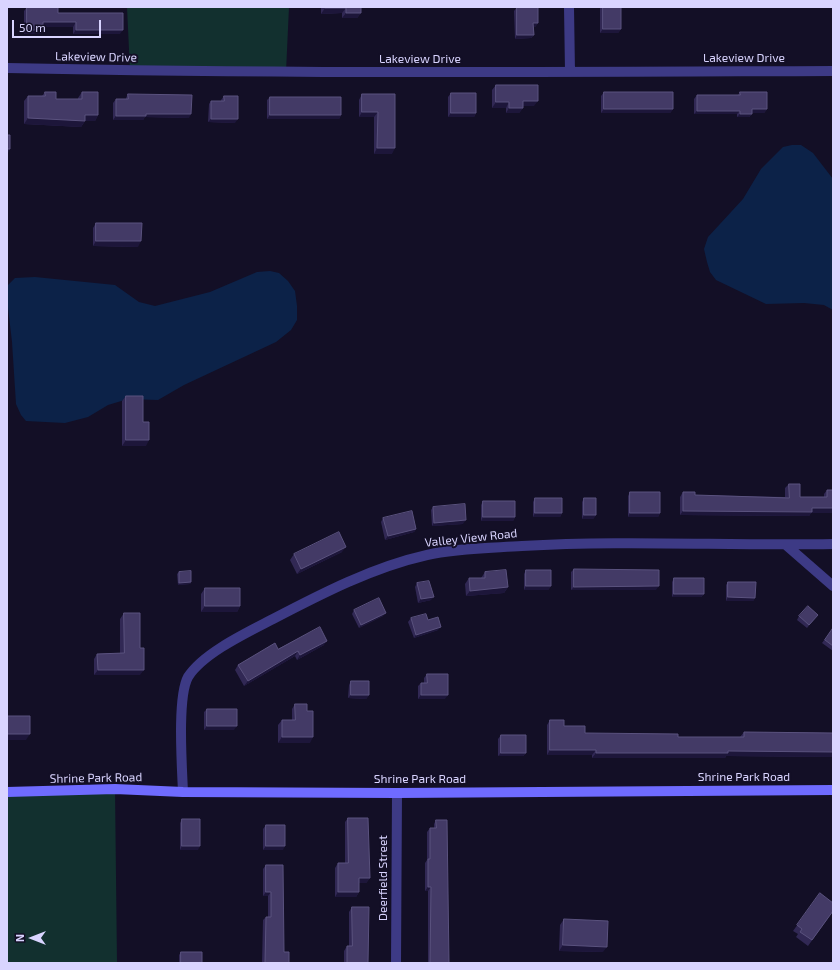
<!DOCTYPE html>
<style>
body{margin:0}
#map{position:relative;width:840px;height:970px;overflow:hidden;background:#130f26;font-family:"Exo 2",sans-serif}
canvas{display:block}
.frame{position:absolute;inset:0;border:8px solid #d9d4ff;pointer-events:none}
.north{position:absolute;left:12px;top:918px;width:40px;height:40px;-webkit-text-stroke:3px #130f26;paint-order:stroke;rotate:270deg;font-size:11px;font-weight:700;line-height:16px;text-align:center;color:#d9d4ff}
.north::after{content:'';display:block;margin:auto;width:14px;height:18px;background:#d9d4ff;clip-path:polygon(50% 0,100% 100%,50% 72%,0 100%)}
.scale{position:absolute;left:12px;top:20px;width:89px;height:18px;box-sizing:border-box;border:2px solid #d9d4ff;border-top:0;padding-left:5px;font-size:12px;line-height:14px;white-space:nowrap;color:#d9d4ff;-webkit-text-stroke:3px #130f26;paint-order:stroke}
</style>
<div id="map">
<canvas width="840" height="970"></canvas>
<div class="frame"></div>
<div class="north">N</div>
<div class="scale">50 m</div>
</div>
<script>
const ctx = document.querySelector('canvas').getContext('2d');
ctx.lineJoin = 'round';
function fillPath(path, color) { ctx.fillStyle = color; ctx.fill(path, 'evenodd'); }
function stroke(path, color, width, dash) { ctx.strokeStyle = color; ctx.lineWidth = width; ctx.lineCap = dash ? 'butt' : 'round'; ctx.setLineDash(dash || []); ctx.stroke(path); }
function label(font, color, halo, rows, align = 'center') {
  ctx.font = font + ' "Exo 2",sans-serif'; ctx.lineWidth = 4; ctx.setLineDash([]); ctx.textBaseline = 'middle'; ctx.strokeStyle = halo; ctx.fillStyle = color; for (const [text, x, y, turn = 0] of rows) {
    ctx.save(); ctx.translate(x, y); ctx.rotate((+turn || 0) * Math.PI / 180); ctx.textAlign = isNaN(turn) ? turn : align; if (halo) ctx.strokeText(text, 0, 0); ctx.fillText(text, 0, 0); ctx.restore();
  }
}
const green = new Path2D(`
 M127,7h162l-3,65 -156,-1z
 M115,789l2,174h-110v-171z`);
const water = new Path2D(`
 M792,145h9l12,8 20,26v131l-9,-5 -20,-2 -38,1 -50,-24 -6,-8 -3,-10 -3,-13 4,-12 35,-38 18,-30 22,-22z
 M270,271l9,2 9,8 7,10 2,15v14l-6,10 -15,12 -92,43 -26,15 -30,-1 -20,6 -20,12 -23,6 -39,-2 -5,-6 -5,-11 -4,-62 -5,-43 1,-14 7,-7 20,-1 80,8 24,17 16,4 55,-14 47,-20z`);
const street = new Path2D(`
 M569,7l1,65
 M7,68c275,6 551,4 826,3
 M786,545l47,41
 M183,792c-1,-25 -6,-95 5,-115 15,-24 60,-45 85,-58 48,-25 100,-52 154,-64 30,-7 64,-7 95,-9 104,-6 207,0 311,-2
 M396,963l1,-170`);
const secondary = new Path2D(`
 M7,792l108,-3 68,3 214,1 436,-3`);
const wall = new Path2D(`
 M27,7h31v6l62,21h-47v-7h-30v3l-3,4h-16v-23z
 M321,7h40v6l-4,5h-15v-5l-21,1z
 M517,7l21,16 -3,4h-1v8l-3,3 -16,1 -1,-28z
 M600,7h21v22l-3,4h-18z
 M496,85l38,21h-11v2l-4,5h-13v-5h-14v-18z
 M45,92l11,7h22v-1l4,-6 16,23 -3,6h-10l-4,6 -57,-3v-23l4,-5h14z
 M604,92l69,17 -3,4h-69v-17z
 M740,92l27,17 -3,4h-12v1l-3,3h-12v-3h-43v-15l3,-4h41z
 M451,93l25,20 -2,4h-26v-20z
 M128,94l61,24 -44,-1 -2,3h-30v-17l3,-4h10v-1z
 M362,94h33l-3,60h-18v-37h-15v-17z
 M224,96l11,27 -27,-1 1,-18 2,-3h10v-1z
 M270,97l71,18 -2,4h-72v-19z
 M96,223l42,24 -45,-1v-18z
 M126,396l17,26 3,24h-24v-45z
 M789,484l11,13h24v-3l3,-4 6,23h-22l-2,3 -129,-1v-18l3,-5 12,3 90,2v-9z
 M630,492l30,21 -2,4h-30v-21z
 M535,498l27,15 -2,4h-27v-15z
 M584,498l12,17 -3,4h-11v-17z
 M483,501l32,16 -2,4h-32v-16z
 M433,507l30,17 -31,2 -1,-16z
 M383,518l33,11 -2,3 -29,8 -4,-18z
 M342,552l-45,22 -7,-14 4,-6z
 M574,569l82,21h-85v-18z
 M526,570l25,16 -3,4h-24v-16z
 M179,572l12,10 -1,2 -12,1 -1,-11z
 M485,572l23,15 -4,6 -38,3 -1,-12 4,-6h12z
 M674,578l30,16 -3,3h-29v-15z
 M728,582l27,16 -2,3h-27v-16z
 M417,583l14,17 -13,3 -3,-16z
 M205,588l35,18 -3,6h-36v-18z
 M354,610l29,6 -24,12 -7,-14z
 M124,613l16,62h-46v-16l3,-5 23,-1v-34z
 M799,616l16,2 -8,10 -10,-8z
 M411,618l17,2 10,10 -24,8 -6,-16z
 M833,628v23l-11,-8z
 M324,645l-27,15 -2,-4 -51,30 -9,-16 3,-5 40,-16z
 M427,674l18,25h-27v-13l3,-3h3v-5z
 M351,681l18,14 -3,4 -18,-1 1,-13z
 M295,704l12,7 3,32h-32v-18l4,-5h10v-11z
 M207,709l27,21h-30v-18z
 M550,720l14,6 21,7 93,4h62l4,-5 89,1v24l-107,-1 -1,2h-133v-3h-45v-30z
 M501,735l25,18 -3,3h-25v-17z
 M348,818l22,60 -4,5h-7v9l-3,5h-21v-29l3,-5h7v-41z
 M182,819l16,31h-18v-27z
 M436,820l13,143h-21v-72h-3v-28l2,-3v-28l3,-4h4v-4z
 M266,825l17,25h-20v-21z
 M266,865l18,87 5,11h-27l1,-43 3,-3h2v-21h-5v-27z
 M820,893l13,18 -25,35 -12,-9 2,-3 -5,-3z
 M352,907l16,56h-24v-12l3,-5h2v-34z
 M564,919l39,33 -44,-1 1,-26z
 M181,952l21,11h-23v-8z`);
const shadedWall = new Path2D(`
 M325,8h21l-4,5 -21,1z
 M346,13h15l-4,5h-15z
 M43,22h33l-3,5h-33z
 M533,23h5l-3,4h-4z
 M603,29h18l-3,4h-18z
 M27,30h16l-3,4h-16z
 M76,30h47l-3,4h-47z
 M517,35h17l-3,3 -16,1z
 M523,101h15l-4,5h-14z
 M496,102h13l-3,6h-14z
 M509,108h14l-4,5h-13z
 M604,109h69l-3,4h-69z
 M752,109h15l-3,4h-15z
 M697,111h43l-3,3h-43z
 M362,112h16l-4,5h-15z
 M451,113h25l-2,4h-26z
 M146,114h45l-2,4 -44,-1 -2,3h-30l3,-4z
 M740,114h12l-3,3h-12z
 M85,115h13l-3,6h-14z
 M270,115h71l-2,4h-72z
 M28,118l57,3 -4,6 -57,-3z
 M211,119h27l-3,4 -27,-1z
 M377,148h18l-3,6h-18z
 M7,149h3l-2,4h-1z
 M96,241h45l-3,6 -45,-1z
 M126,440h23l-3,6h-24z
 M812,508h21v5h-22l-2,3 -129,-1 3,-4z
 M535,513h27l-2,4h-27z
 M630,513h30l-2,4h-30z
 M584,515h12l-3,4h-11z
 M483,517h32l-2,4h-32z
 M466,520l-3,4 -31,2 2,-3z
 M416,529l-2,3 -29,8 3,-4z
 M346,547l-4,5 -45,22 4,-5z
 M191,582l-1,2 -12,1 1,-2z
 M526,586h25l-3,4h-24z
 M659,586l-3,4h-85l3,-3z
 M508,587l-4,6 -38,3 4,-5z
 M674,594h30l-3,3h-29z
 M434,597l-3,3 -13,3 3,-4z
 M728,597l27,1 -2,3h-27z
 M205,606h35l-3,6h-36z
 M386,613l-3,3 -24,12 2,-3z
 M441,627l-3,3 -24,8 2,-3z
 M327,641l-3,4 -27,15 3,-5z
 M298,651l-3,5 -51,30 4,-5z
 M98,670h46l-4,5h-46z
 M351,695h18l-3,4 -18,-1z
 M421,695h27l-3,4h-27z
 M207,726h30l-3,4h-30z
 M7,734h23l-4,6h-19z
 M282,737h31l-3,6h-32z
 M550,750h46l-4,5h-45z
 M728,751l105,1v5l-107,-1 -1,2h-133l4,-5z
 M501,753h25l-3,3h-25z
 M182,846h18l-2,4h-18z
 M266,846h19l-2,4h-20z
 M359,878h11l-4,5h-10z
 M428,887h3l-3,4h-3z
 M266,892h5l-3,4h-5z
 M338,892h21l-3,5h-21z
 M563,945l44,2 -4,5 -44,-1z`);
const building = new Path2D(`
 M27,7h31v6h65v17h-47v-8h-33v8h-16z
 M325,7h36v6h-15v-5h-21z
 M517,7h21v16h-5l1,12h-17z
 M603,7h18v22h-18z
 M496,85h42v16h-15v7h-14v-6h-13z
 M45,92h11v7h26v-7h16v23h-13v6l-57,-3v-22h17z
 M604,92h69v17h-69z
 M740,92h27v17h-15v5h-12v-3h-43v-16h43z
 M451,93h25v20h-25z
 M128,94l64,1 -1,19h-45v2h-30v-17h12z
 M362,94h33v54h-18l1,-36h-16z
 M224,96h14v23h-27v-18h13z
 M270,97h71v18h-71z
 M7,135h3v14h-3z
 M96,223h46l-1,18h-45z
 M126,396h17v26h6v18h-23z
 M789,484h11v13h27v-7h6v18h-21v4l-129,-1v-19h12v3l94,3z
 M630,492h30v21h-30z
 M535,498h27v15h-27z
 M584,498h12v17h-12z
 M483,501h32v16h-32z
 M465,504l1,16 -32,3 -1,-16z
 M412,511l4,18 -28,7 -5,-18z
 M339,532l7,15 -45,22 -7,-15z
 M574,569l85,1v16l-85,1z
 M506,570l2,17 -38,4 -1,-13h16v-6z
 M526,570h25v16h-25z
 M191,571v11l-12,1v-11z
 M674,578h30v16h-30z
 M429,581l5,16 -13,2 -4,-16z
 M728,582h28l-1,16 -27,-1z
 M205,588h35v18h-35z
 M379,598l7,15 -25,12 -7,-15z
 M808,606l10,9 -9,10 -10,-9z
 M124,613h16v35h4v22h-46l-1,-16 27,-1z
 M426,614l2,6 10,-3 3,10 -25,8 -5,-17z
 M320,627l7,14 -27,14 -2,-4 -50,30 -10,-16 37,-22 3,6z
 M833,628v18l-8,-6z
 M427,674h21v21h-27v-12h6z
 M351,681h18v14h-18z
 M295,704h12v7h6v26h-31v-17h13z
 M207,709h30v17h-30z
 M7,716h23v18h-23z
 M550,720h14v6h21v7l93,1v3h66v-5l89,1v19l-105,-1v2h-132v-3h-46z
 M501,735h25v18h-25z
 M348,818h20l2,60h-11v14h-21v-29h10z
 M182,819h18v27h-18z
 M436,820h11l2,143h-19l1,-76h-3v-28h2v-31h6z
 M266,825h19v21h-19z
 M266,865h17l1,87h5v11h-24l1,-46h5v-25h-5z
 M820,893l13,10v8l-21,29 -12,-8 2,-3 -5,-4z
 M352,907h17l-1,56h-21v-17h5z
 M564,919l44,2 -1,26 -44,-2z
 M181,952h21v11h-21z`);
const streetNames = [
 ["Lakeview Drive",96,57,1],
 ["Lakeview Drive",744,58],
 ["Lakeview Drive",420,59],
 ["Valley View Road",471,538,-6],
 ["Shrine Park Road",744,777],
 ["Shrine Park Road",96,778,-1],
 ["Shrine Park Road",420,779],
 ["Deerfield Street",383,878,-90]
];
fillPath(green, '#12302f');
fillPath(water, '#0c2248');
stroke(street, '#3d3a85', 10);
stroke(secondary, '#6f6bff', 10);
fillPath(wall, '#312854');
fillPath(shadedWall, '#1d163a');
fillPath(building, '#433a66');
stroke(building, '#5a527e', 1);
label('12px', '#d9d4ff', '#130f26', streetNames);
</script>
